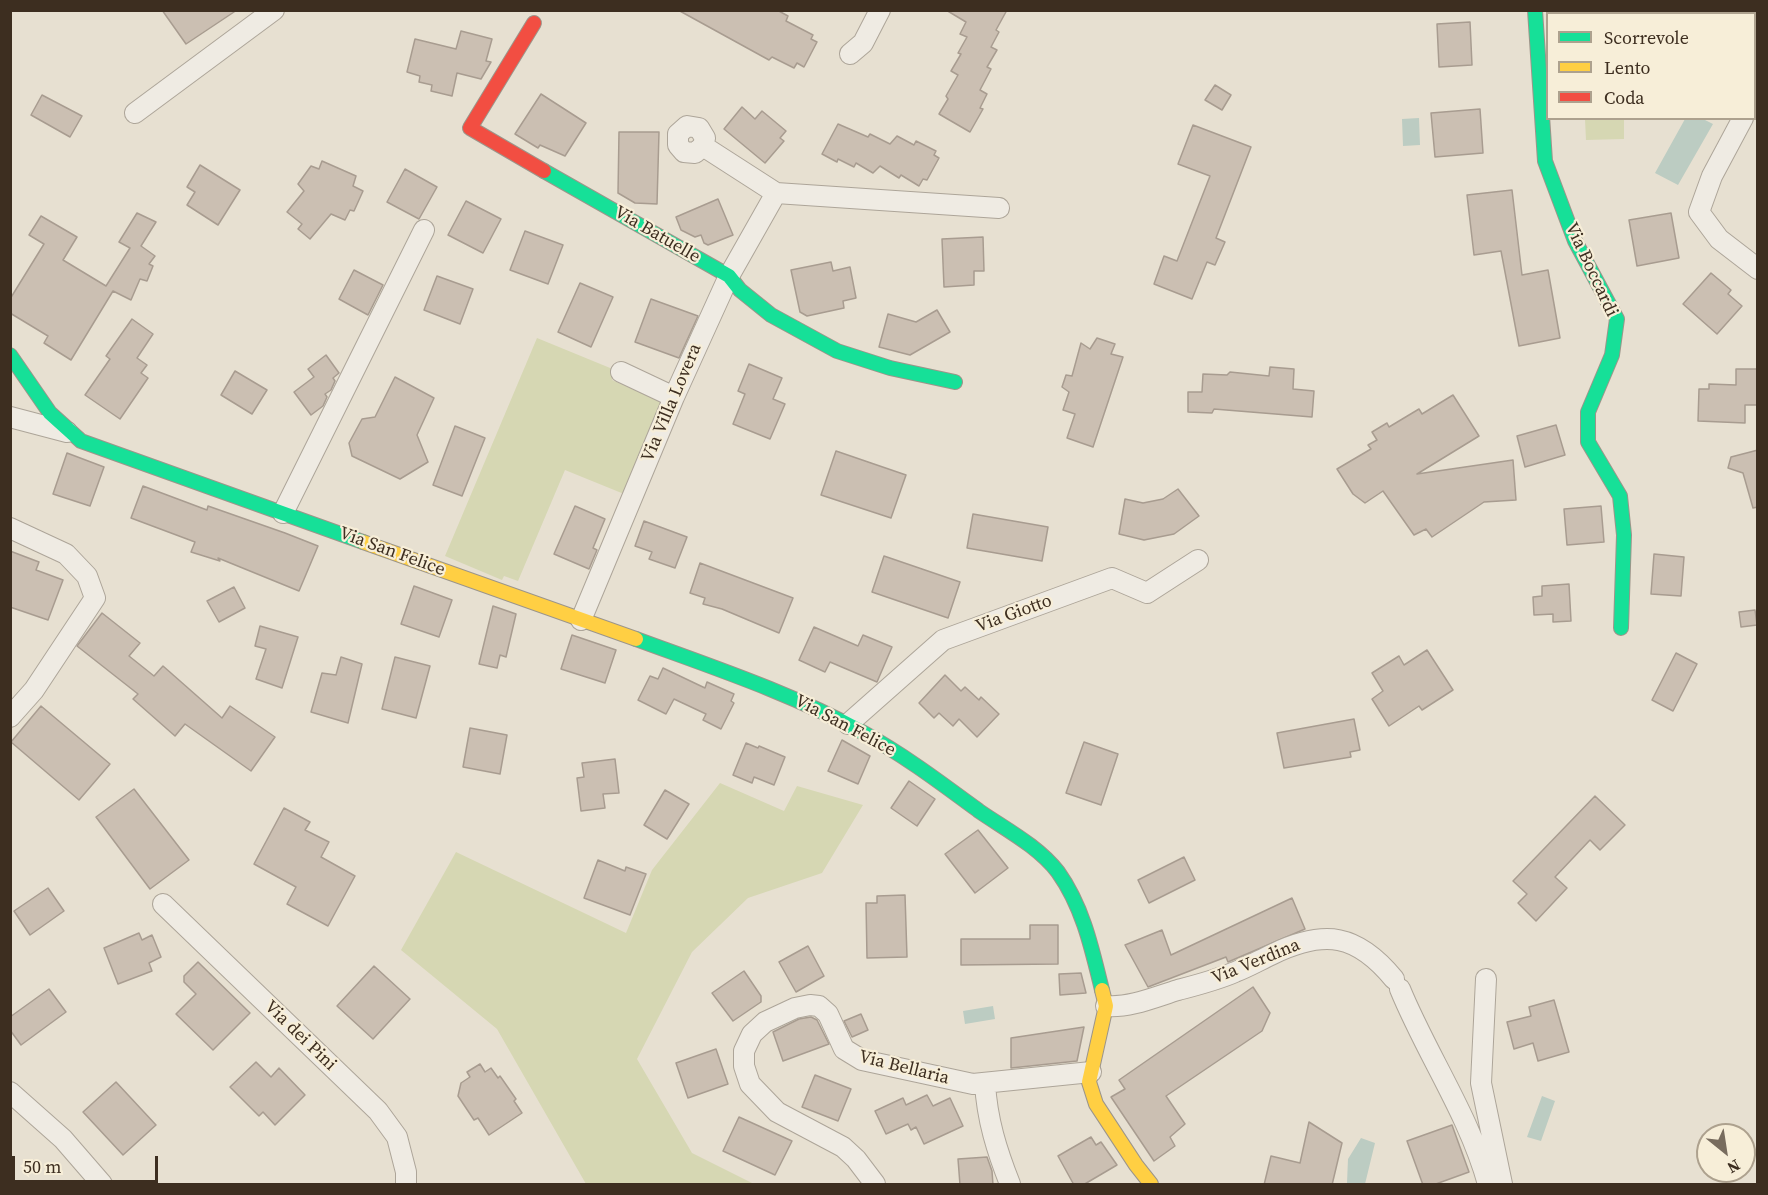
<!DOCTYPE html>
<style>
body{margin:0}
#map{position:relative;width:1768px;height:1195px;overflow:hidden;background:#e7e0d1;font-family:"Source Serif 4",serif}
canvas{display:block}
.frame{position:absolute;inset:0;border:12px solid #3d2e20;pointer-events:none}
.legend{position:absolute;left:1546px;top:12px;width:210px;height:108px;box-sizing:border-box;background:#f7eed8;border:2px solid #ada18e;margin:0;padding:8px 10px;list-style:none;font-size:18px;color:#3d2e20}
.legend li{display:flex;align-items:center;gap:12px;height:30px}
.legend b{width:30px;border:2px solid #ada18e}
.north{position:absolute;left:1696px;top:1123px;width:60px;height:60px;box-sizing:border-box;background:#f7eed8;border:2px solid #ada18e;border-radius:50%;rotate:150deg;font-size:16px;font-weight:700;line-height:24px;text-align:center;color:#3d2e20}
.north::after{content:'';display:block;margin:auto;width:21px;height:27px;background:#786c5e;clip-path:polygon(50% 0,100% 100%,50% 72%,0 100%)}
.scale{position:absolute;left:12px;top:1156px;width:146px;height:27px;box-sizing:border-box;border:3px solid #3d2e20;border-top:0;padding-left:8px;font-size:18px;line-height:21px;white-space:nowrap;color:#3d2e20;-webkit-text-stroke:4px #f7eed8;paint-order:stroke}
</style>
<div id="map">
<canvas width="1768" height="1195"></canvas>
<div class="frame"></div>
<ul class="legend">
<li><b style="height:8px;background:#16e098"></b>Scorrevole</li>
<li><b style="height:8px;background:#ffcf43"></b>Lento</li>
<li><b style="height:8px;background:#f24e42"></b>Coda</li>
</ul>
<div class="north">N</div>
<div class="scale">50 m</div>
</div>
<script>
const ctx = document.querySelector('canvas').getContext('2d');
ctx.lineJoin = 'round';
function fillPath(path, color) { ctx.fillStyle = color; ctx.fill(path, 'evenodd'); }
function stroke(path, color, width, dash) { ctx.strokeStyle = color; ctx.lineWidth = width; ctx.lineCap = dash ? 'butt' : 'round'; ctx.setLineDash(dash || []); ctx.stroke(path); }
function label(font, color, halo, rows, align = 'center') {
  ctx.font = font + ' "Source Serif 4",serif'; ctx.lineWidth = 4.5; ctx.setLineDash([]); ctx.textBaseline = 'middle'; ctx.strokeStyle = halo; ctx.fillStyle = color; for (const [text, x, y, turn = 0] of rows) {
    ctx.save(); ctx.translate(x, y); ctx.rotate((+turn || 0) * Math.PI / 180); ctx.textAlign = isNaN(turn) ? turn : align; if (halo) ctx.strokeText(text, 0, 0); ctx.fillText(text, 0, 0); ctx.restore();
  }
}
const green = new Path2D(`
 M1585,119h39v20l-38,1z
 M537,338l78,32 -3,10 50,22 -38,92 -59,-24 -47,111 -14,-5 -2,4 -57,-24z
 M720,783l64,28 13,-25 66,19 -41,68 -74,25 -56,54 -55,107 55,94 62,31h-168l-89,-155 -96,-79 55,-98 170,81 26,-63z`);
const water = new Path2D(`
 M1419,118l1,27 -17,1 -1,-27z
 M1685,119h18l10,5 -35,61 -23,-12z
 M993,1006l2,13 -30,5 -2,-13z
 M1542,1096l13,5 -14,40 -14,-4z
 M1361,1138l14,5 -10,41 -18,-1 1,-24z`);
const building = new Path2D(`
 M162,10h75l-51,34z
 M678,10h99l11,6 -2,5 27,14 -2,4 6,3 -13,25 -7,-4 -3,5 -22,-11 -3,3z
 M946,10h61l-11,20 3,2 -8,15 6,3 -10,17 4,2 -11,21 7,4 -7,14 3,1 -13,23 -31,-18 9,-15 -2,-3 12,-21 -7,-4 10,-17 -3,-1 9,-16 -7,-3 6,-12z
 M1470,22l2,43 -33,2 -2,-43z
 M461,31l31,8 -6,22 5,1 -10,17 -24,-6 -5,23 -21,-5 1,-6 -13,-3 1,-6 -13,-4 8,-33 41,10z
 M1215,85l16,10 -9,15 -17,-10z
 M541,94l45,29 -21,33 -25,-11 -2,3 -23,-14z
 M42,95l40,21 -12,21 -39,-22z
 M742,107l13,12 7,-8 24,20 -6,7 4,3 -19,22 -41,-34z
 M1480,109l3,44 -48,4 -4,-44z
 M838,124l30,13 2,-3 20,10 7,-8 17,9 2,-4 20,10 -2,4 5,3 -12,22 -4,-1 -4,7 -18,-11 -2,3 -19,-12 -7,7 -17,-10 -2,4 -16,-8 -1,3 -15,-8z
 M1193,125l58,22 -35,91 9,4 -10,23 -8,-3 -15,37 -38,-15 10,-28 13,5 33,-85 -32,-12z
 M619,132h40l-2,72 -22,-1 -17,-10z
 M322,161l34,15 -3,10 10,5 -9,20 -4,-1 -5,10 -14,-6 -21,25 -12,-10 4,-5 -15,-12 17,-21 -6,-7 13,-18 8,3z
 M200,165l40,25 -22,35 -31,-20 8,-13 -8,-5z
 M405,169l32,18 -18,32 -32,-17z
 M1512,190l10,85 26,-5 12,68 -41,8 -18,-95 -27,4 -7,-60z
 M718,199l15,36 -25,10 -4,-2 -3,-8 -6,2 -14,-7 -5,-13z
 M466,201l35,18 -18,34 -35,-18z
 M137,213l19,9 -15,24 14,10 -6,8 4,2 -6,15 -7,-2 -9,21 -18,-9 -42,69 -27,-17 4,-7 -38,-23v-14l34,-55 -15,-9 12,-19 36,21 -14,23 43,26 24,-38 -11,-6z
 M1671,213l8,45 -42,8 -8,-46z
 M525,231l38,14 -15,39 -38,-14z
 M983,237l1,34h-10v14l-30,2 -2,-48z
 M831,262l2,9 17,-4 6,31 -13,3 1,7 -37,8 -7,-4 -9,-42z
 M354,270l29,15 -15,30 -29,-16z
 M1711,273l20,17 -3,4 14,12 -25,28 -34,-30z
 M437,276l36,13 -13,35 -36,-14z
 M580,283l33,14 -22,50 -33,-15z
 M651,299l47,17 -19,42 -44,-16z
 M937,310l13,22 -40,23 -31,-8 9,-33 28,8z
 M132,319l21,15 -16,24 10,7 -6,8 7,5 -28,41 -35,-24 25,-36 -4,-3z
 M1097,338l18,6 -4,10 12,3 -30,90 -26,-9 8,-24 -12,-4 6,-18 -7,-5 4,-12 6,1 9,-33 9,6z
 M326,355l13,18 -6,5 2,3 -4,9 -6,4 2,3 -4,9 -12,9 -17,-23 20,-15 -6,-8z
 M749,364l33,14 -9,21 12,5 -15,35 -37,-15 12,-30 -7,-3z
 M1270,367l24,2 -1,20 21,2 -2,26 -98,-8 -2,4 -24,-1v-20h14l1,-18 24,1 3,-3 39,4z
 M1736,369h22v36h-13v18l-47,-2 1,-32h10v-5l27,1z
 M235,371l32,19 -15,24 -31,-19z
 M395,377l39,21 -17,37 11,27 -28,17 -48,-23 -3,-13 13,-24 13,-2z
 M1453,395l26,41 -62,38 96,-14 3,40 -32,2 -52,35 -6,-8 -12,6 -31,-44 -18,12 -12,-9 -16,-25 34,-20 -3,-4 9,-5 -5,-8 15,-9 2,4 30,-18 3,5z
 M1556,425l9,30 -40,12 -8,-31z
 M455,426l30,12 -23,58 -29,-11z
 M1758,450v57l-5,1 -10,-35 -15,-5 3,-11z
 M836,451l70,24 -15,43 -70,-23z
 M67,453l37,14 -14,39 -37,-12z
 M143,486l64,24 1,-4 77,27 33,13 -19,45 -81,-33 2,3 -29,-9 4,-10 -64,-24z
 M1178,489l21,27 -25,18 -30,6 -25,-6 6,-35 18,4 20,-4z
 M575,506l30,13 -12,29 4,2 -8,19 -35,-15z
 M1601,506l3,36 -37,3 -3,-36z
 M973,514l75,13 -6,34 -75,-13z
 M644,521l43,16 -12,31 -26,-9 3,-7 -17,-6z
 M10,551l29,11 -3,8 27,10 -15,40 -38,-13z
 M1654,554l30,3 -3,39 -30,-2z
 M884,556l76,26 -12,36 -76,-26z
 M700,563l93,35 -14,35 -57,-24 -19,-5 2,-6 -15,-5z
 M1569,584l2,37 -18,1v-8l-19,1 -1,-18 9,-1v-10z
 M414,586l38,14 -13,37 -38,-13z
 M234,587l11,21 -26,14 -12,-21z
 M493,606l23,8 -10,43 -6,-2 -3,13 -18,-4z
 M1755,610l2,15 -16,2 -2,-15z
 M102,613l38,30 -11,13 25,20 9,-10 59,52 8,-12 45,31 -24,34 -66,-47 -10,12 -42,-37 5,-5 -61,-48z
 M260,626l38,11 -16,51 -26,-9 10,-30 -11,-3z
 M814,627l44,19 5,-11 29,12 -15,35 -47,-20 -5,10 -26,-12z
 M572,635l44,15 -11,33 -44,-14z
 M1427,650l26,40 -31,20 -3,-4 -30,20 -17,-27 11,-8 -11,-18 27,-17 5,9z
 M1676,653l21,11 -24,47 -21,-11z
 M341,657l21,7 -14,59 -37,-11 11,-39 14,2z
 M395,657l35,9 -14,52 -34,-9z
 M663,668l42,20 2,-6 27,12 -3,7 3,2 -13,26 -18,-9 3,-6 -32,-15 -8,15 -28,-14 12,-24 8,3z
 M945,675l16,16 4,-4 14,13 2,-3 18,17 -22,23 -18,-18 -6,7 -14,-13 -5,5 -15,-15z
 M41,706l69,58 -31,36 -68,-58z
 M1354,719l6,31 -10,2 1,5 -67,11 -7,-35z
 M470,728l37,7 -7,39 -37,-7z
 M842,740l28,16 -12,28 -30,-13z
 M1084,742l34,12 -17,51 -35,-12z
 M746,743l12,5 1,-2 26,11 -11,28 -20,-8 -2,6 -19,-8z
 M615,759l4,34 -16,1 2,14 -24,3 -4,-33 7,-1 -2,-14z
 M909,781l26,18 -18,27 -26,-18z
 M134,789l55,71 -39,29 -54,-72z
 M665,790l24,14 -22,35 -23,-14z
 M1595,796l30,29 -25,25 -10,-10 -35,37 12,11 -31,33 -18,-18 9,-9 -14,-13z
 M284,808l26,14 -5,8 24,12 -8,15 34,19 -27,50 -41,-22 9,-17 -42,-23z
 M978,830l30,38 -33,25 -30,-39z
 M1184,857l11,23 -46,23 -11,-23z
 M598,860l27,11 1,-4 20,7 -16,41 -46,-17z
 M48,888l16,23 -34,24 -16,-24z
 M905,895l2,62 -40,1 -1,-55h11v-7z
 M1292,898l13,31 -77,33 -2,-5 -78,30 -23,-42 37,-15 9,25z
 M1030,925h28v39l-97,1v-26h69z
 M139,933l3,7 10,-5 9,22 -12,6 3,8 -34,13 -14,-36z
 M808,946l16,30 -28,16 -17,-30z
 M198,962l52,51 -37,37 -37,-36 20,-20 -12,-12v-6z
 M374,966l36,33 -37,40 -36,-33z
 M744,971l17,25v6l-28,19 -21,-28z
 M1081,973l5,20 -26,2 -1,-21z
 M1253,987l17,26 -8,18 -96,65 19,28 -15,13 5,9 -21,15 -43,-64 14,-8 -6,-9z
 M49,989l17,23 -45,33 -11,-15v-13z
 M1554,1000l15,52 -31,9 -5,-18 -19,6 -7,-27 24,-6 -2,-9z
 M861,1014l7,16 -16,7 -8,-16z
 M811,1017l6,3 12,24 -46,17 -10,-29 26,-13z
 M1084,1027l-7,34 -66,7v-30z
 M716,1049l12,35 -40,14 -12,-35z
 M256,1062l15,15 8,-9 26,27 -30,30 -12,-13 -4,4 -29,-29z
 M480,1064l5,8 6,-4 7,10 2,-2 16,23 -2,2 8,12 -33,22 -11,-17 -4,2 -16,-24 3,-13 9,-6 -3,-5z
 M815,1075l36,14 -13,32 -36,-14z
 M116,1082l40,43 -33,30 -40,-43z
 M927,1095l6,11 17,-8 13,28 -39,18 -8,-17 -5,3 -3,-6 -22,10 -11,-23 28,-13 3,7z
 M739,1117l53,24 -17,34 -52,-24z
 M1309,1122l33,21 -10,42h-68l7,-29 29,7z
 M1452,1125l17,47 -36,13h-10l-16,-44z
 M1091,1137l5,8 5,-3 16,23 -34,20h-9l-16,-29z
 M987,1157l5,14 1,14h-33l-2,-26z`);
const street = new Path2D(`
 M1690,10l2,4
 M850,54l13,-11 17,-33
 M135,113l139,-103
 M1743,118l-31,58 -13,36 20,27 39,30
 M703,146l2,-8 -6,-10 -12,-2 -9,8v11l6,7 11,1 8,-7 73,47 223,15
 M621,372l53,25
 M10,417l57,15
 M283,513l141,-283
 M10,528l56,26 21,22 8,22 -61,92 -24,27
 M581,620l93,-223 55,-121 47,-83
 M848,724l95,-84 169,-62 35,15 51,-33
 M163,904l215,207 19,26 9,35v12
 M1486,979l-5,104 21,101
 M1400,989c27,66 69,126 88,195
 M1106,1006c24,2 49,-9 72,-16 19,-5 39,-10 57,-18 13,-5 25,-12 38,-18 52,-25 84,-20 121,25
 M985,1083c2,37 12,68 25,101
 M10,1092l53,47 39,45
 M875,1184l-19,-25 -13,-12 -66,-35 -27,-28 -6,-18v-15l8,-17 13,-12 30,-14 15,-3 9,1 9,8 16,35 18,11 111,24 118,-12`);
const fast = new Path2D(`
 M1535,10l10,151 30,80 42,78 -5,36 -24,57v30l32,54 4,39 -3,93
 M544,171l185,105 11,14 31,25 66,36 53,17 65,14
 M10,355l40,58 31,28 282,101
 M636,639c76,28 155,54 226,93 42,23 79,51 117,79 26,18 59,35 79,61 25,35 34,77 44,118`);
const slow = new Path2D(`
 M363,542l273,97
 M1102,990l4,16 -17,76 7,22 40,61 15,19`);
const jam = new Path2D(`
 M534,23l-64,105 74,43`);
const streetNames = [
 ["Via Batuelle",657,235,30],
 ["Via Boccardi",1591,270,65],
 ["Via Villa Lovera",672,403,-67],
 ["Via San Felice",392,552,20],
 ["Via Giotto",1014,614,-20],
 ["Via San Felice",845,726,28],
 ["Via Verdina",1256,962,-22],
 ["Via dei Pini",300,1036,44],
 ["Via Bellaria",904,1068,14]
];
fillPath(green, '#d6d7b3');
fillPath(water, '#bcccc2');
fillPath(building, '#cbbfb2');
stroke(building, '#a89c90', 1.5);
stroke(street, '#ada599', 22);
stroke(fast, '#9c958a', 16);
stroke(slow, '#9c958a', 16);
stroke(jam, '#9c958a', 16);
stroke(street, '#efebe3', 20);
stroke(fast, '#16e098', 14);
stroke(slow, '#ffcf43', 14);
stroke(jam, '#f24e42', 14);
label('18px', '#3d2e20', '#f7eed8', streetNames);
</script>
